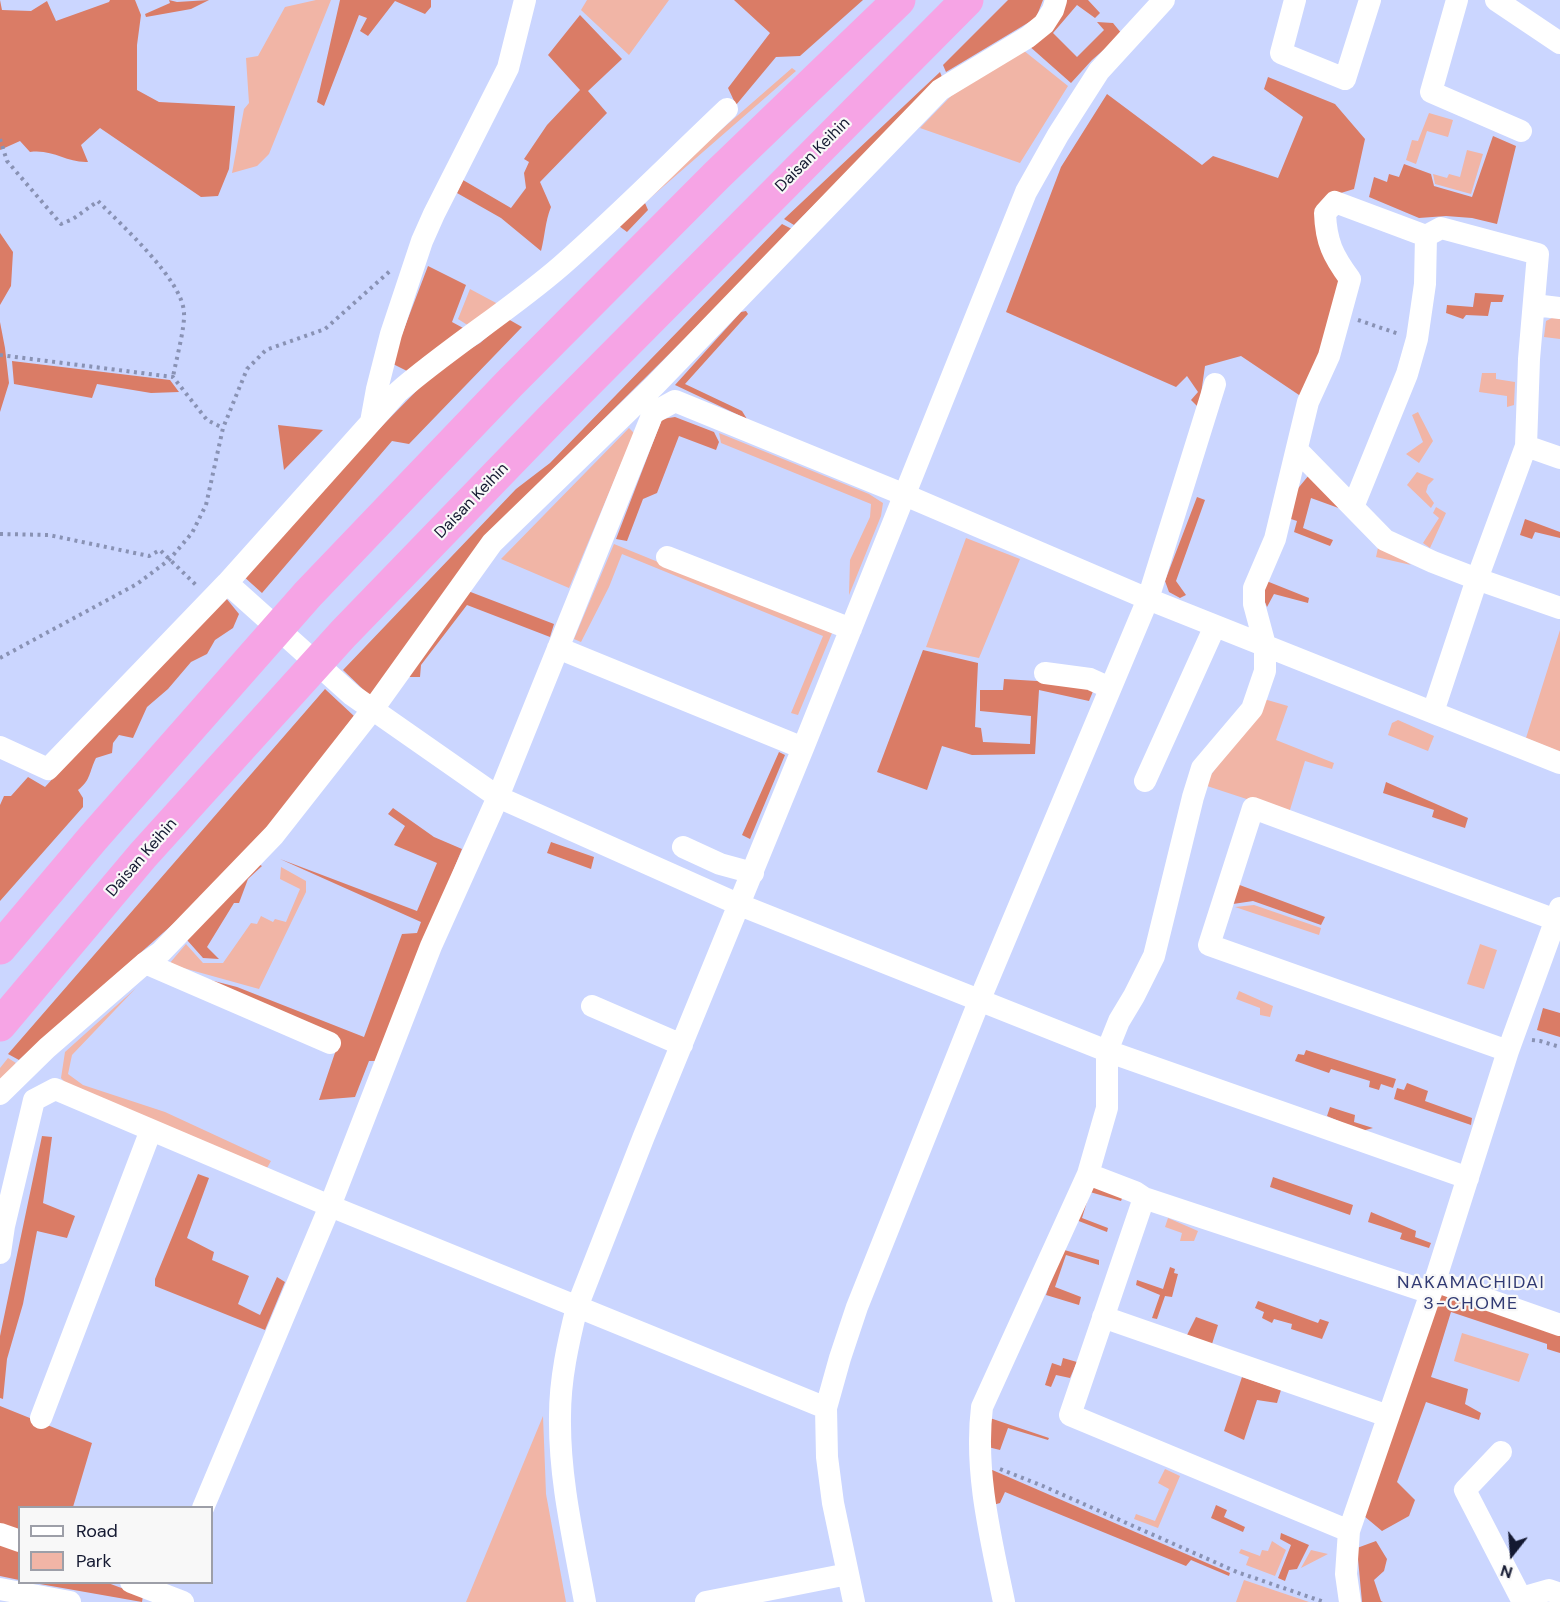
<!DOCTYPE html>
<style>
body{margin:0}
#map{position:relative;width:1560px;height:1602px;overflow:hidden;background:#cbd6ff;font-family:"DM Sans",sans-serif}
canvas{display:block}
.legend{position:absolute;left:18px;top:1506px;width:195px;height:78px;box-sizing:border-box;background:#f8f8f8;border:2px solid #9d9fa8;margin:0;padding:8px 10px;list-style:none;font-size:18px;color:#141931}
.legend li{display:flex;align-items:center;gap:12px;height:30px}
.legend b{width:30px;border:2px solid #9d9fa8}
.north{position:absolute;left:1482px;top:1524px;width:60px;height:60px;-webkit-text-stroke:4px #f8f8f8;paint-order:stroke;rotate:197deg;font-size:16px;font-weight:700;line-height:24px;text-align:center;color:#141931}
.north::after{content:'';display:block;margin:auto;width:21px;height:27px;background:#141931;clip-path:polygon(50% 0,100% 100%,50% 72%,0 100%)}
</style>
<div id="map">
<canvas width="1560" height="1602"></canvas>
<ul class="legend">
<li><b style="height:8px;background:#fff"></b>Road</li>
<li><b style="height:16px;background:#f1b5a6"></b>Park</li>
</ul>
<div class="north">N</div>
</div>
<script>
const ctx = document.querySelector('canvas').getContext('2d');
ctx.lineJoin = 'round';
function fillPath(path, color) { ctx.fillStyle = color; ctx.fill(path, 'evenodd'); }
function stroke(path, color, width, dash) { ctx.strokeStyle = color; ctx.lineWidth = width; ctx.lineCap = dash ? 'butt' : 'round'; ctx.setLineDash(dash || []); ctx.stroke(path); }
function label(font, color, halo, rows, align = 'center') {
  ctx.font = font + ' "DM Sans",sans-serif'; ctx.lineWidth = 4.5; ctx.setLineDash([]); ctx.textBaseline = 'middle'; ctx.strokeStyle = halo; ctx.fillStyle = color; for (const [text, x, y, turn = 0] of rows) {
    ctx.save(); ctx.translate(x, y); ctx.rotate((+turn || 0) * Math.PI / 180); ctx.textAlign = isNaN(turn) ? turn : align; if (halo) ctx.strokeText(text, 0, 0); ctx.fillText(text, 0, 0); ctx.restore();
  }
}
const green = new Path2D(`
 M316,0h15l-62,154 -12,12 -25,7 12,-64 5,-6 -3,-45 12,-2 27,-49z
 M587,0h82l-40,55 -48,-45z
 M1023,50l45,36 -48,77 -100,-35 31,-32z
 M792,68l4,3 -147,128 -5,-2z
 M1429,113l24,7 -5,17 -21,-6 -11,33 -10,-4 6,-20 6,1z
 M1467,150l16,4 -12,40 -36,-10 -2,-10 14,4 2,-4 11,3z
 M470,289l28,15 -29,22 -11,-7z
 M1558,315h2v24l-16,-2 2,-16z
 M1482,373h14v6l19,3 -1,23 -7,2v-11l-28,-4z
 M1418,412l15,29 -14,22 -13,-9 17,-12 -11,-27z
 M629,428l5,5 -65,155 -68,-29z
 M719,433l150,61 14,9 -2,13 -32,79 1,-35 20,-43 1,-13 -150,-61z
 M1417,472l17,7 -6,6 -2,7 8,11 -3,5 -24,-23z
 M1436,507l10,6 -16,35 -7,-5 16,-25 -6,-5z
 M966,538l54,21 -41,99 -53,-11z
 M1379,543l32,22 -35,-8z
 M614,544l218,89 -34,82 -7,-2 32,-77 -201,-82 -13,33 -28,55 -7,-3z
 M1560,630v122l-34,-14z
 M1264,699l24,7 -12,34 58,23 -2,6 -27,-8 -16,52 -85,-28z
 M1398,720l36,16 -6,15 -40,-16 4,-12z
 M281,867l25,14v11l-47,97 -90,-25 17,-20 17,19h20l28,-40 6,1 4,-8 12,6 2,-3 11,3 14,-33 -20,-10z
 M1254,905l67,23 -2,7 -84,-28z
 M1480,944l17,6 -13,39 -17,-5z
 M136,988l-64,67 -4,19 15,11 82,27 106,49 -4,7 -196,-79 -10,-11 4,-26z
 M1239,991l34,15 -3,11 -10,-2v-7l-24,-9z
 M8,1058l8,5 -16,20v-15z
 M1168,1218l30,13 -4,10h-14l2,-8 -17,-6z
 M1462,1333l67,21 -10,28 -65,-21z
 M543,1416l3,78 20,108h-100z
 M1165,1469l15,7 -22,52 -24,-9 2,-5 19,7 14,-32 -11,-6z
 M1272,1541l14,9 -11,26 -29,-11 3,-8 -10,-4 2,-4 19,7 2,-6 6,1z
 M1311,1550l17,4 -27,14z
 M1244,1580l65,22h-73z`);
const forest = new Path2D(`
 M0,0l2,10 29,1 16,-10 9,20 53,-19 1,-2h25l6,15 -4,30v45l22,12 76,4 -6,63 -11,27 -17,1 -101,-69 -19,17 7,17c-22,1 -34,-13 -58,-10l-10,-11 -20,9z
 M169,0l8,2 32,-2 -18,9 -45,8 -1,-3 25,-11z
 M340,0h91v7l-6,7 -30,-13 -27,35 -8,-5 7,-13 -8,-3 -35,91 -7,-4z
 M734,0h129l-63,56 -24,1 -40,48 -8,-17 42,-55z
 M1008,0h35l-7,18 -90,54 -3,-7z
 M1061,0h27l12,13 -5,5 -18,-13 -24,28 24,24 27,-27 -7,-8 16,1 9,11 -30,26 -21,23 -43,-38z
 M580,15l42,44 -34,32 19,22 -67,69 11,25c-6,15 -6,29 -10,44l-40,-33 -44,-25 6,-13 48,28 15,-20 -2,-15 5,-11 -5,-3 23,-34 33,-35 -32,-35z
 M940,72l2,5 -148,148 -10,-6z
 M1268,77l67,27 30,35 -11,50 -23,7 8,86 -16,75 -21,40 -61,-41 -36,10 -6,42 -8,-8 7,-8 -11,-16 -11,11 -170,-75 55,-145 46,-73 95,71 11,-9 65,22 25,-61 -39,-28z
 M1493,136l23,10 -19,78 -25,-6 -26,-2 -27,2 -50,-21 5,-20 13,5 2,-8 10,3 5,-13 27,10 3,12 38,11z
 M645,203l3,7 -21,22 -12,-9z
 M782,224l12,6 -304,302 -120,164 -27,-26 173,-181 34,-26z
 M0,233l13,19 -2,34 -11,19z
 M428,266l38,19 -14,37 13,7 -58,42 -16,-8z
 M1475,293l29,2 -2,7h-11l-3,14 -22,-1 -3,4 -17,-6 1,-8 26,2z
 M746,311l2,3 -63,70 57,27 5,8 -72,-34 66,-73z
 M508,319l14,8 -113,117 -17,-3 -130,152 -20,-18 135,-144 64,-65 39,-23z
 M0,322l5,26 4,35 -9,29z
 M12,361l158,19 9,12 -28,1 -54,-9 -5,14 -78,-14z
 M675,417l39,15 5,10 -3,8 -37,-14 -22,57 -14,6 -16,42 -11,-2 46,-120z
 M278,425l45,5 -39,40z
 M1309,475l35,35 -33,-12 -8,30 30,12 -3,6 -36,-14 3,-11 -9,-3 7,-26z
 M1197,497l8,3 -29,81 10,14 -6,3 -11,-6 -4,-11z
 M1525,519l35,13v6l-25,-6 -3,7 -12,-4z
 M1264,580l45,18 -1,5 -34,-9 -7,13 -6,-15z
 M468,591l86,33 -4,13 -83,-32 -46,60 -1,12h-16z
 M226,598l13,16 -6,14 -18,12 -8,14 -16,8 -23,27 -21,18 -14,31 -14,-3 -6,8 -1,10 -16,5c-7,14 -5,22 -18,32l5,8v9l-83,94v-96l4,-9h7l17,-19 17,10 169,-184z
 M923,650l55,13 -3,64 6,1 2,14 47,2 1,-28 -51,-5v-21h23l1,-11 82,5 8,5 -5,12 -50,-11 -4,64 -63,1 -30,-9 -15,44 -50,-18z
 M325,689l29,27 -78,102 -87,92 -170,150 -11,-6z
 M779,752l6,3 -35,84 -8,-4z
 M1386,782l82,36 -3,10 -33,-11 2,-7 -51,-17z
 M393,808l41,29 28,12 -86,212h-7l-14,36 -36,3 20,-59 -175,-73 73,19 127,50 38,-103 15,-1 4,-11 -141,-63 137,52 20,-48 -43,-18 11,-19 -17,-12z
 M551,842l43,15 -3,12 -44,-16z
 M255,862l7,4 -14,13 -9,24h-5l-27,44 12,12 -16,-1 -16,-18z
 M1237,884l88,33 -4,8 -68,-24 -20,3z
 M1543,1008l17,5v24l-23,-7z
 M1306,1050l90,29 -3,9 -12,-4 -2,6 -10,-3 1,-6 -39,-12 -2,4 -34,-12 3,-7 6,1z
 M1407,1083l21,8 -3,10 47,17 -1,7 -77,-26 3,-11 7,2z
 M1330,1107l25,8 -1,7 19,6 -11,3 -35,-15z
 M42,1136l10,1 -9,66 32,13 -8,22 -30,-7 -14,73 -16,55 -4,40 -3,-1v-62z
 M198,1174l11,4 -22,60 27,14 -2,8 37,16 -11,28 22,11 17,-38 8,5 -20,48 -110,-44v-7z
 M1273,1177l80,28 -3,10 -80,-28z
 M1089,1184l34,12 -2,5 -31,-9 -8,26 26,10 -1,4 -31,-12z
 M1371,1212l45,19 -1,6 16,6 -2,5 -29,-9 2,-6 -34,-11z
 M1061,1249l38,11v5l-33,-10 -11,32 26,10 -2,8 -33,-10z
 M1170,1267l5,2 -1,4 4,1 -6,23 -7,-1 -8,23 -5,-1 8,-23 -24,-10 1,-5 26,9z
 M1440,1294l120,40v19l-13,-4v-5l-96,-32 -20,65 37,12 -3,15 16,9 -2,7 -53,-18 -29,80 18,18 -6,16 -27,15 -18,-15z
 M1258,1301l60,22 2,-4 9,3 -7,17 -31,-10 1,-5 -18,-5 -2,4 -10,-5 2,-6 -9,-4z
 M1196,1317l22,8 -6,19 -25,-9z
 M1063,1358l14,4 -7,16 -14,-3 -5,12 -6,-2 7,-22 9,3z
 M1242,1377l39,13 -4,13 -20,-3 -13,40 -20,-9z
 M0,1406l92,37 -19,64 -53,1 -1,24 -19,-8z
 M987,1417l62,21 -1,2 -40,-12 -8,22 -12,-3z
 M990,1469l240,104 -1,3 -38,-16 -5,6 -181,-74 -5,11 -7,2z
 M1216,1505l11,5 -3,7 21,10 -2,5 -32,-14z
 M1281,1533l28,12 -12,24 -8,1 -4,11 -7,-3 13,-33 -11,-6z
 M1376,1541l11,18 -3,12 -10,9 7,21 2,1h-21l-5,-54z
 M0,1542l19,7v31l-19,-4z
 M34,1583h74l35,13 -1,6z`);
const path = new Path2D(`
 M0,139l7,22 54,63 12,-5 25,-18c23,24 85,79 86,112 1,15 -8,47 -11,64
 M1358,320l41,14
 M0,355l173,22 34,43 16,8
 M0,534l49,1 100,21 11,-6 37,36
 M0,658l137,-74 32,-24 23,-27 14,-28 17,-77 24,-59 19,-19 59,-21 65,-58
 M1532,1040l8,1 20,6
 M1000,1469l43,17 194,86 87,30`);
const minor = new Path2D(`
 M1295,0l-14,53 64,26 25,-79
 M1457,0l-26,92 90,39
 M1496,0l64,43
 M1534,305l26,3
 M371,422l6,-33 14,-55 31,-93 12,-27 74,-146 17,-68
 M1526,446l34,12
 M1298,451l87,89 48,22 44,17 83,29
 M1353,507l54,-133 10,-35 8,-55 1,-48
 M667,557l184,72
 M227,583l125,112 146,102 242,108 367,146 361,127
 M558,648l245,100
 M1045,673l45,6 20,9
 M0,747l48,22 179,-186 171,-191c52,-45 111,-81 163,-126 57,-50 111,-105 166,-157
 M1145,781l70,-155
 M683,847l37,17 33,9
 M145,963l185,80
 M592,1006l90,39
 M1508,1051l-299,-106 44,-137 303,112
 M0,1094l47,-46 98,-85 16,-11 113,-117 99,-126 119,-166 163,-158 285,-295 88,-53 16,-13 9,-14 3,-10
 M1088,1174l47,18 9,6
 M0,1253l4,-27 30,-126 21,-11 275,117 496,202
 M1435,1281l125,44
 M1103,1317l285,99
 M41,1418l110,-288
 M1501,1452l-36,38 58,112
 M203,1508l127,-302 101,-260 67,-149 155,-384 22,-12 230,94 243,104 412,164
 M1349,1531l-279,-116 74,-217 287,95
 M0,1534l20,7
 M131,1582l52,20
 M0,1589l70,13
 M1521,1598l28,-8 11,4
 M585,1602c-11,-61 -26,-123 -25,-186 0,-37 8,-73 17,-109l67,-171 159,-388 223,-556 32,-57 41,-64 65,-71
 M706,1602l142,-28
 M854,1602l-21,-99 -6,-46 -1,-49 14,-50 17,-51 123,-308 168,-400 67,-215
 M1004,1602c-13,-63 -30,-130 -22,-195l106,-233 19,-66v-57l12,-30 15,-25 20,-40 39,-159 9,-29 50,-59 13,-38v-26l-11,-41v-16l21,-49 33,-137 21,-46 21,-77c-17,-23 -24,-37 -25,-66l10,-11 91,34 15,-8 97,26 -9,105 -3,87 -49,133 -44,133
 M1350,1602l-4,-28 3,-43 86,-250 73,-230 52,-143`);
const highway = new Path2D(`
 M0,948l93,-110 215,-244 201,-210 207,-208 183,-176
 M0,1025l143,-170 200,-221 210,-217 414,-417`);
const streetNames = [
 ["Daisan Keihin",813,155,-45],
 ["Daisan Keihin",472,501,-46],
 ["Daisan Keihin",142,858,-49]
];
const neighbourhoodNames = [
 ["NAKAMACHIDAI",1471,1283],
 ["3-CHOME",1471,1304]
];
fillPath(green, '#f1b5a6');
fillPath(forest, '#da7c66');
stroke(path, '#8992b4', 4, [3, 4.5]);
stroke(minor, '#fff', 22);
stroke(highway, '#f6a4e5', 33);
label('16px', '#141931', '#f8f8f8', streetNames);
ctx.letterSpacing = '1.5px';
label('18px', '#313a73', '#f8f8f8', neighbourhoodNames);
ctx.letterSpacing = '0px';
</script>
